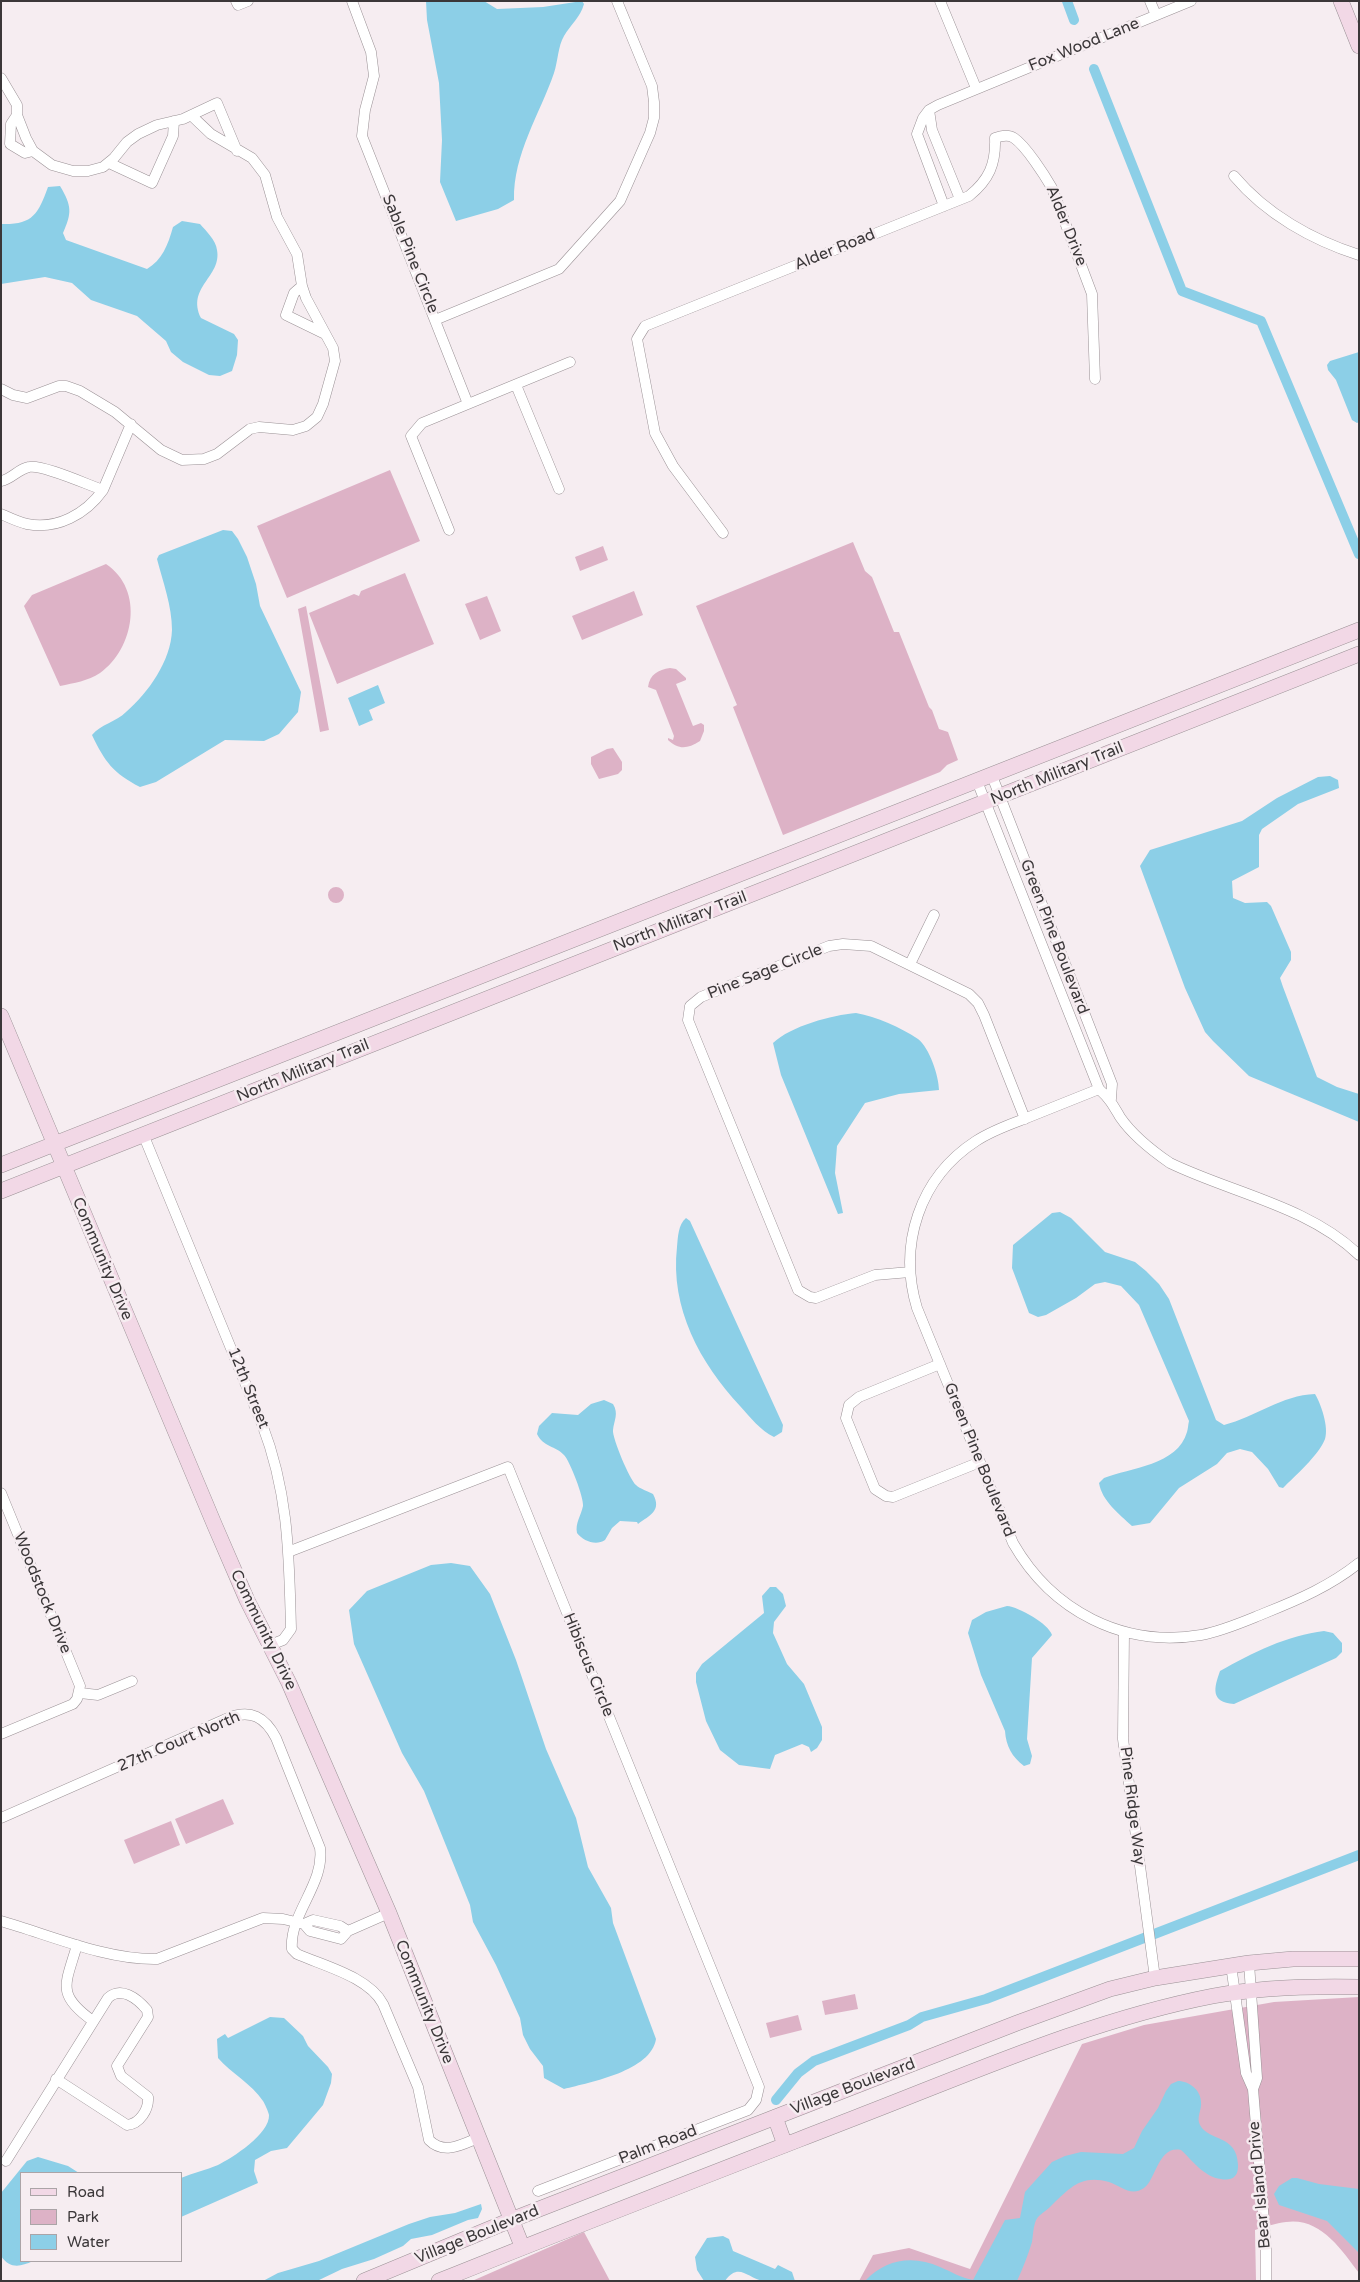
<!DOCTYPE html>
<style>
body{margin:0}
#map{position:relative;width:1360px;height:2282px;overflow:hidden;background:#f6edf1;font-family:"Varela Round",sans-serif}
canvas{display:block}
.frame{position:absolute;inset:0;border:2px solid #3b3739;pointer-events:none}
.legend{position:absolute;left:20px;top:2172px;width:162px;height:90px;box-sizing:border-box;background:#f6edf1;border:1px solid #aba4a7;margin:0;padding:6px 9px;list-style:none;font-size:15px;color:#3b3739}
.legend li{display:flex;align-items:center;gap:10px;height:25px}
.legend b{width:25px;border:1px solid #aba4a7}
</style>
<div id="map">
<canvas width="1360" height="2282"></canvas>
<div class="frame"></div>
<ul class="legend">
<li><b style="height:6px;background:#f2d8e6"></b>Road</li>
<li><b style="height:14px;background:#ddb2c6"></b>Park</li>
<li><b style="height:14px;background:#8ccfe7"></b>Water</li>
</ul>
</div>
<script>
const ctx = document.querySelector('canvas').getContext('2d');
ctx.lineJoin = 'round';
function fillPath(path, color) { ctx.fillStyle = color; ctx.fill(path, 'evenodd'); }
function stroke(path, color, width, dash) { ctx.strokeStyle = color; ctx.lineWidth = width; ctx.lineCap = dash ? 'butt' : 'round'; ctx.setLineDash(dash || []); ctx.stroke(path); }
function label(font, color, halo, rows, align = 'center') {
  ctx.font = font + ' "Varela Round",sans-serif'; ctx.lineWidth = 5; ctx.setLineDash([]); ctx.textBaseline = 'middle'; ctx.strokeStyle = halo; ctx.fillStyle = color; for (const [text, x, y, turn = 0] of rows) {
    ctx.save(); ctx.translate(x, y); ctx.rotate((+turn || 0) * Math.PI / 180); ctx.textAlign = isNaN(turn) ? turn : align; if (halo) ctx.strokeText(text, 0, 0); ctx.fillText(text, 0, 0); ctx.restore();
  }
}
const green = new Path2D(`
 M390,470l30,71 -133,57 -30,-72z
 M853,542l12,29 7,6 22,55h5l30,75 3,3 7,19 9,3 10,28 -11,5 -7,7 -157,63 -50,-128 4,-2 -41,-99z
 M603,546l5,14 -28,11 -5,-14z
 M106,564c39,26 28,85 -6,109 -12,8 -26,10 -40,13l-36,-80 8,-11z
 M405,573l29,71 -97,40 -28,-71 45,-19 5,2 2,-5z
 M634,591l9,24 -61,25 -10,-24z
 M487,596l14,35 -21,9 -15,-36z
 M306,606l23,124 -9,2 -22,-123z
 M670,668l6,1 10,9v2l-10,4 17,42 8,-3 3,2v6l-4,10c-13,8 -21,9 -32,-1v-2l5,2 1,-4 -18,-46 -8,-3c2,-13 10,-17 22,-19z
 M613,748l9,14v8l-4,4 -19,5 -8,-15v-7l16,-8z
 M328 895a8 8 0 1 1 16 0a8 8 0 1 1-16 0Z
 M223,1799l11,25 -48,20 -11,-25z
 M171,1821l9,24 -46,19 -10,-24z
 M855,1994l3,15 -33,6 -3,-14z
 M1359,1997v276c-18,-24 -39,-56 -73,-51 -10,1 -21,5 -31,8l1,51h-397l14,-26 36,-7 61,21 112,-225 62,-19 130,-23z
 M798,2015l4,15 -32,8 -4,-15z
 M584,2232l26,49h-138z`);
const water = new Path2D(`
 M426,1h58l13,8 46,-2 39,-6 2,3c-4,14 -13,20 -20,32 -6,10 -6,25 -10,37 -14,41 -41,81 -40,127l-16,9 -42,12 -16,-39 2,-42 -3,-57 -12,-63z
 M60,186c12,20 12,27 3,47l3,7 81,29c15,-9 21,-24 26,-42l9,-6 18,3c6,7 16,16 17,26 5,27 -31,37 -16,68l33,16 4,6 -1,15 -5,16 -12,5 -11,-1 -26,-13 -12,-10 -5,-11 -29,-25 -46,-16 -19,-17 -27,-6 -44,7v-60c31,1 37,-9 47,-37z
 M1359,352v70l-2,1 -5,-3 -16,-40 -8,-10 -1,-5 3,-4z
 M223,530l9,1 6,8 9,18 9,27 4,22 41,86 -3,20 -19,22 -15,7 -39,-1 -69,42 -16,5c-27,-14 -35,-25 -48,-52 9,-11 24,-13 34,-23 22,-19 45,-51 46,-82 0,-24 -9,-48 -15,-71l2,-4z
 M378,685l7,18 -16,7 4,10 -14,6 -11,-28z
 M1330,776l8,4 1,8 -41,16 -36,25 -3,6v32l-27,14 1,17 12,5 22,-1 4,4 20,46v8l-11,18 3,9 34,90 20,10 22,7v28l-110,-46 -36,-35 -8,-9 -20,-44 -45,-122 10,-16 92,-29 35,-23 41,-21z
 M856,1013c21,4 44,14 62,26 11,8 21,37 21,51l-40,4 -34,9 -28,43 -2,27 8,40 -5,1 -57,-139 -8,-32c18,-17 59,-28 83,-30z
 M1060,1212l11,6 34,34 30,10 11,9 13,13 10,15 47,121 8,5c31,-8 58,-30 91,-31 6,10 14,33 10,45 -6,16 -30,37 -42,49l-4,-1 -11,-18 -16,-17 -12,-3 -13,4 -10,11 -38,24 -29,35 -18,3c-13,-12 -30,-25 -33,-43l5,-5c26,-10 74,-13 83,-46 1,-3 1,-7 2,-11l-50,-116 -18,-19 -16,-4 -10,2 -19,14 -30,17 -8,2 -9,-4 -17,-45 1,-23 39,-32z
 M686,1218l4,3 93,204 -1,7 -8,5c-14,-7 -23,-19 -34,-31 -40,-43 -70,-98 -63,-159 1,-10 1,-22 9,-29z
 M604,1400l9,4c6,10 1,16 0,26 -1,8 17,50 23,55 4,4 12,6 17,9 9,17 -3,21 -15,30l-1,-2 -17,-1 -8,7 -7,12c-9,6 -22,1 -28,-7 -2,-10 4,-17 6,-27 1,-8 -13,-45 -19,-51 -8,-9 -21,-8 -27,-21l2,-8 13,-13 26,2 13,-11z
 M451,1563l19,3 20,28 26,66 30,89 30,69 12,49 23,41 2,15 43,116c-5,32 -65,43 -92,50l-20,-11 -1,-12 -13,-17 -7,-14 -3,-17 -24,-53 -23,-43 -3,-17 -46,-114 -22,-38 -48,-109 -5,-34 18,-19 64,-26z
 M770,1587h6l7,7 3,12 -12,16 -1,11 14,31 17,20 18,43v13l-5,8 -6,4 -2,-5 -7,-3 -27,11 -5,14 -31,-4 -19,-15 -14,-29 -10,-39v-9l6,-9 62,-51 -2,-17z
 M1007,1606c12,1 42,18 45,29l-20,23 -5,81 5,17 -2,8 -6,2c-12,-9 -18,-20 -19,-35l-24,-56 -8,-26 -5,-16 4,-13 14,-8z
 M1324,1631l9,2 9,10v9l-6,6 -102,46c-24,-2 -20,-16 -14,-33 32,-18 68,-36 104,-40z
 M270,2017l14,1 19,18 5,10 20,21 4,7 -1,9 -8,22 -36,43 -16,3 -16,9 -1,11 4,12 -77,34v-39c12,-5 25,-8 37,-13 14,-7 52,-31 51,-50 -1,-4 -4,-11 -6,-14 -11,-17 -32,-28 -45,-43l-1,-19 8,-5 3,4z
 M1178,2081c11,0 23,9 23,21 1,8 -5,15 -1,23 9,17 37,9 38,40 0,3 0,8 -3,11 -3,4 -10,4 -14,3 -17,-2 -28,-18 -40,-29 -23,-5 -25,30 -37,38 -13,9 -23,-2 -35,-6 -29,-8 -40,7 -59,25 -5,5 -13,8 -15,16 -2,6 -2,13 -3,19 -4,13 -9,26 -15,39h-152c21,-22 48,-26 75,-14 12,5 21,11 33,13l32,-60 15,-2 5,-26 27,-30 13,-6 16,-4 42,2 11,-6 8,-17 16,-23 8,-17 5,-7z
 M38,2157l30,9 11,7h-58v88h12c-13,6 -23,8 -32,-5v-63l26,-32z
 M1292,2178h5l22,6 40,5v64l-32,-32 -48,-16 -5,-11 5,-8z
 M481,2204l1,5 -4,9 -10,2 -36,15 -21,4 -8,7 -29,13 -32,10 -25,12h-54l15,-8 41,-12 90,-37 21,-7 25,-4z
 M723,2236l6,3 4,12 42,18 3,-4 14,7 3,9c-10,0 -22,1 -32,0 -16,-3 -24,-19 -38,0h-21l-7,-11 -2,-13 12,-19z`);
const canal = new Path2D(`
 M1067,1l7,19
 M1094,69l88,222 79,30 98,233
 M776,2100l22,-27 16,-12 95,-36 13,-8 64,-18 373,-144`);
const street = new Path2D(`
 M236,1l2,4 10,-4
 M352,1l19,51 3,24 -9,34 -3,26 106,268 -46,19 -11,13 38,94
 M940,1l36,87
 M1150,1l6,14
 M1,78l16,27v10l9,23 7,13 19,14 21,6h15l15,-4 11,-9 13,-16 11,-8 19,-9 26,-6 34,-16 20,48
 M929,110l3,20 28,69
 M17,115l-6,9 -1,20 15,9 8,-2
 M109,163l43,20 21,-47 1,-15
 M1234,176c32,38 78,64 125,79
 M944,206l-27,-72 6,-16 6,-8 9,-5 253,-104
 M302,286l-8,7 -8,22 37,18
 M435,320l124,-51 61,-68 30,-68 4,-15v-16l-2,-16 -35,-85
 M516,385l43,104
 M1,389l12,6 14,3 32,-12h7l14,5 35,21 46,38 21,10 22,-1 13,-5 33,-25 9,-2 34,3 13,-4 11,-9 6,-13 12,-43 -2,-13 -27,-50 -4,-12 -5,-32 -20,-37 -12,-42 -13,-17 -41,-24 -20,-19
 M468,404l102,-42
 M1,481c11,-2 17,-12 28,-14 13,-3 59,18 74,23 -17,24 -46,40 -76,34 -9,-2 -17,-6 -26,-10
 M103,490l28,-66
 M723,533l-50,-67 -18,-33 -18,-94 8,-13 324,-130c20,-16 27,-32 26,-58 6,-2 13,-4 19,0 12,8 31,38 38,50l40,106 3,85
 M992,776l120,308 -1,15
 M977,781l122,308c11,10 14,16 21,28 13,19 31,33 50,46 62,30 138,43 189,92
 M910,964l24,-49
 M1099,1089c-25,10 -50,20 -75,30 -16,6 -33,12 -48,22 -57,37 -78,104 -59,167l96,235c39,68 110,105 188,92 22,-4 44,-14 64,-22 35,-14 65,-27 94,-50
 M143,1134l119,290c27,70 27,132 29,205l-8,11 -13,5
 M910,1272l-35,3 -59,23 -6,-1 -12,-7 -110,-270 2,-14 11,-9 128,-51 14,-2 28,2 98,48 9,9 6,12 41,104
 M940,1364l-81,33 -10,8 -3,13 29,71 11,7 7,1 87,-35
 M1,1493l79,193 -3,13 -4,5 -72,30
 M288,1552l220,-85 251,620 -3,13 -8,10 -210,81
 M1124,1632l-1,107 32,239
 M80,1693l18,2 34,-14
 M1,1818l227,-100c23,-9 37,-1 48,20l44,110c5,36 -31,66 -28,101l5,5c27,12 72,23 86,50l35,83 11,53c15,15 32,5 49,-2
 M1,1921c49,14 105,39 156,38l106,-41 20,1 21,5 9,-4 27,6 8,5
 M304,1924l6,7 31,8 7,-8 41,-18
 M77,1945c-11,39 -22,49 16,76
 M1249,1963l8,115 -4,11
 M1231,1965l15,108 7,16 13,158v34
 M6,2161l102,-163c13,-12 29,0 39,12l1,7 -31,49 4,10 27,21c1,12 -8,27 -21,28l-71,-46`);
const secondary = new Path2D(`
 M1341,1l18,45
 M1,1016l214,510 32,74 42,83 100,230 133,333
 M1,1165l1358,-535
 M1,1191l1358,-537
 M775,2117l10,28
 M364,2281l147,-61 506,-197 93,-34 45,-11 94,-15 44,-4h66
 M439,2281c139,-56 279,-110 418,-164 117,-45 233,-97 356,-121 48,-9 97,-10 146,-9`);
const streetNames = [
 ["Fox Wood Lane",1084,45,-22],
 ["Alder Drive",1066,226,68],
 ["Alder Road",835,250,-22],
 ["Sable Pine Circle",410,254,68],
 ["North Military Trail",1057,774,-22],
 ["North Military Trail",680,922,-21],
 ["Green Pine Boulevard",1054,937,69],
 ["Pine Sage Circle",765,972,-22],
 ["North Military Trail",303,1071,-22],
 ["Community Drive",102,1259,67],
 ["12th Street",248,1388,68],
 ["Green Pine Boulevard",979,1460,68],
 ["Woodstock Drive",42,1593,68],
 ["Community Drive",263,1630,64],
 ["Hibiscus Circle",588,1665,68],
 ["27th Court North",179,1742,-23],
 ["Pine Ridge Way",1132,1806,83],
 ["Community Drive",424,2002,68],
 ["Village Boulevard",853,2087,-21],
 ["Palm Road",658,2145,-21],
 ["Bear Island Drive",1260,2185,-95],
 ["Village Boulevard",477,2235,-22]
];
fillPath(green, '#ddb2c6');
fillPath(water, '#8ccfe7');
stroke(canal, '#8ccfe7', 10);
stroke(street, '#9a9195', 11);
stroke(secondary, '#9a9195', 16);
stroke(street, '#fff', 10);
stroke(secondary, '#f2d8e6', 15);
label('16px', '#3b3739', '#f6edf1', streetNames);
</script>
